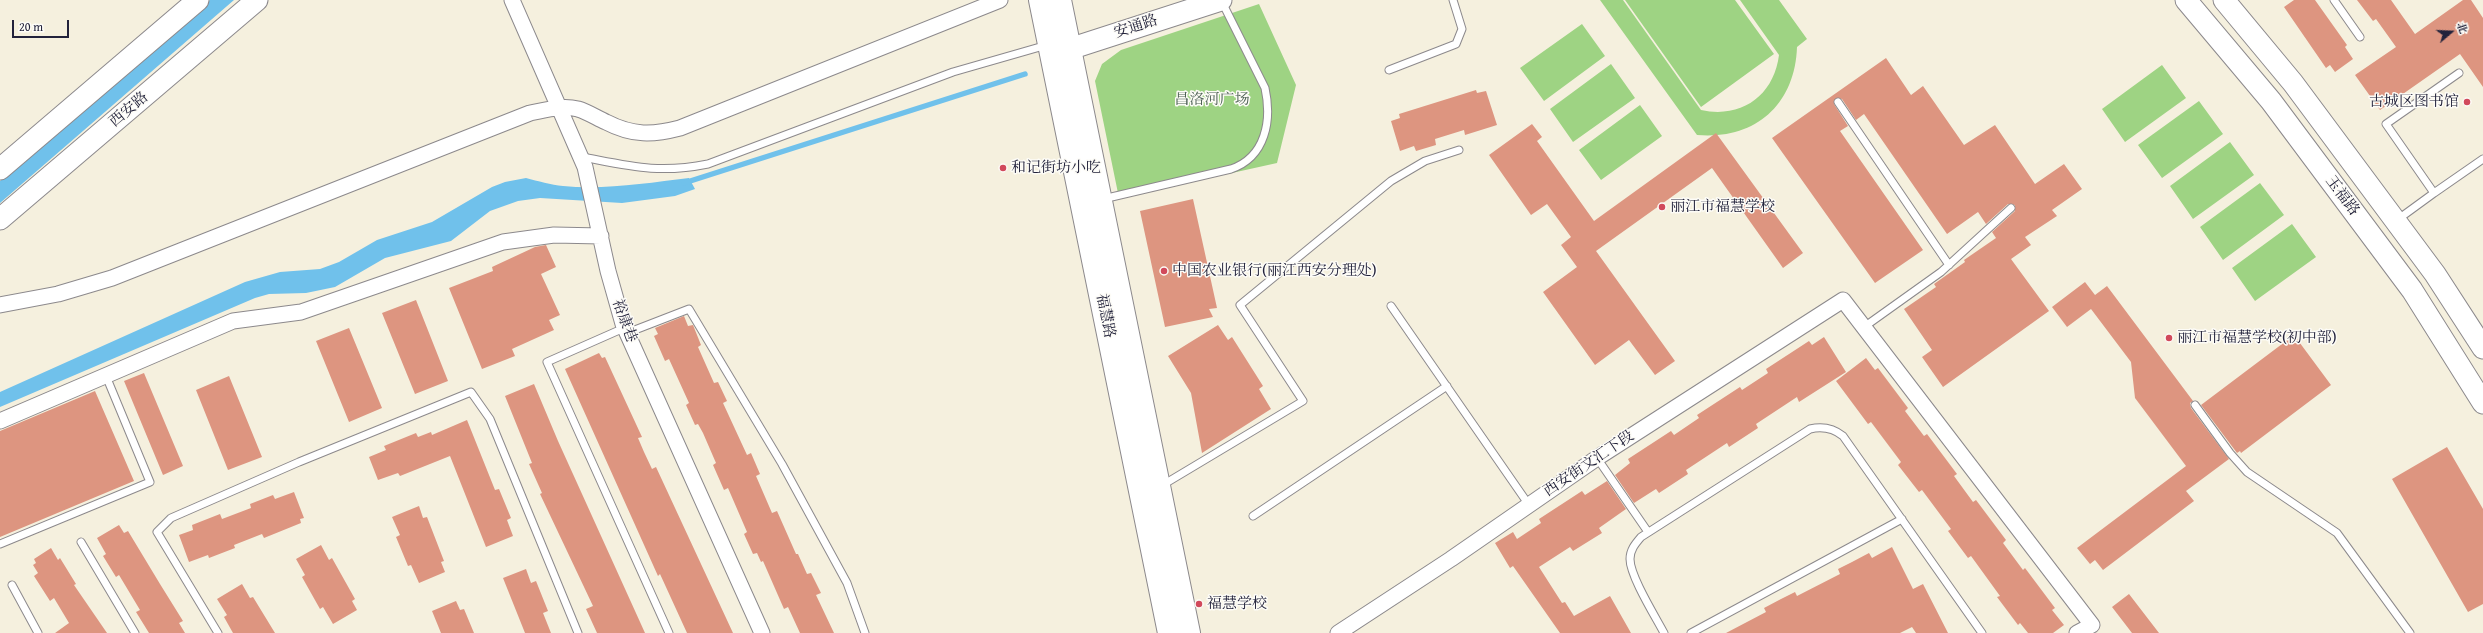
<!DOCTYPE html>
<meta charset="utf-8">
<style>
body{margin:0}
#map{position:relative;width:2483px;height:633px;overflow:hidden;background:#f5f0de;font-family:"Gentium Book Plus","Noto Serif SC",serif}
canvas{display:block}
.north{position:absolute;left:2431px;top:12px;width:40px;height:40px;-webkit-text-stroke:3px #fdfcf7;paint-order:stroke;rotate:71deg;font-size:11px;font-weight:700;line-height:16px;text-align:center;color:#22223b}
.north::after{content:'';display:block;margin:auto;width:14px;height:18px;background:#22223b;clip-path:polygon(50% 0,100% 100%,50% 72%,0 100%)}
.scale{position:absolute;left:12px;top:20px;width:57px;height:18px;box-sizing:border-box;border:2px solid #22223b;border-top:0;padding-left:5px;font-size:12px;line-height:14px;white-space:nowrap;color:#22223b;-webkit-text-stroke:3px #fdfcf7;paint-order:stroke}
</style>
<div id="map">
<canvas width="2483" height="633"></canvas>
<div class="north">北</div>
<div class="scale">20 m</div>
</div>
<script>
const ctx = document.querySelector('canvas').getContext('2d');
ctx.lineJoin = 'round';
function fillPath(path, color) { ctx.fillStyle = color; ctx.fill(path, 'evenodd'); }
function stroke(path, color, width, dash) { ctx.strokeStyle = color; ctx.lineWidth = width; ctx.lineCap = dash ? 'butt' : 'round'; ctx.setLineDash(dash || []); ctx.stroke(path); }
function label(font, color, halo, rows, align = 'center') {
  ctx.font = font + ' "Gentium Book Plus","Noto Serif SC",serif'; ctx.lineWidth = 3; ctx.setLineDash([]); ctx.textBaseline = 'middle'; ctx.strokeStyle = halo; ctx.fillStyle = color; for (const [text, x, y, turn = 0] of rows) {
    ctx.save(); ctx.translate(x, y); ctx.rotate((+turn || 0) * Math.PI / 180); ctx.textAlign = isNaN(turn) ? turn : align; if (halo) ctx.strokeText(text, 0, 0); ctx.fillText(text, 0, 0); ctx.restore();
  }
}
const green = new Path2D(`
 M1600,0h23l78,110c41,9 73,-15 78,-55l-39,-55h39l28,39 -10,8c-2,58 -42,93 -100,88z
 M1625,0h110l39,54 -73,53z
 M1259,4l37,81 -19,78 -158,35 -24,-117 7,-17 19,-14z
 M1582,24l23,32 -61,45 -24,-33z
 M1611,64l24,34 -62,44 -23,-33z
 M2162,65l24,33 -61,44 -23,-33z
 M2199,101l24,33 -61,44 -24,-33z
 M1640,105l22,31 -61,44 -22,-30z
 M2230,142l24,33 -61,44 -23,-33z
 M2260,183l24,32 -61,45 -23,-33z
 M2292,224l24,33 -61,44 -23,-33z`);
const water = new Path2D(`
 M210,0h24l-234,203v-22z
 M526,178c12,3 25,7 37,8 41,4 85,-3 126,-8l6,11 -20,7 -53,7 -82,-5 -22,3 -28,10 -39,30 -66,17 -50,29 -29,6 -37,1 -14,4 -255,109v-15l245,-110 35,-10 40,-3 19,-7 38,-22 55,-18 60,-35 13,-5z`);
const stream = new Path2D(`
 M684,183l341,-109`);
const building = new Path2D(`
 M2294,0h21l32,45 -2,2 8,12 -18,13 -5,-7 -4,3 -42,-61z
 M2357,0h34l24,34 48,-34h8l12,18v69l-23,-33 -80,56 -25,-35 41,-28 -20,-28 -3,2z
 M1886,58l25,37 12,-9 41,59 31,-20 40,59 29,-20 18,25 -30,21 5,6 -32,21 6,8 -20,14 38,52 -106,76 -21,-30 10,-7 -28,-41 32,-22 -2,-3 31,-22 -1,-2 32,-22 -4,-6 23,-21v-6l-7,-1 -22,20 -8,-12 -31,22 -83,-120 -8,6 -14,-21 -6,-1 -2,6 14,22 -8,5 83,119 -48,33 -103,-145z
 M1476,90l1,3 9,-2 11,34 -32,10 -1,-5 -29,9 1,6 -20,6 -2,-5 -14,5 -9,-30 9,-3 -1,-4z
 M1532,124l10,13 -5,4 57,80 122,-88 87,120 -20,15 -71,-100 -116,83 79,110 -20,14 -26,-35 -34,25 -52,-73 34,-25 -16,-22 10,-8 -24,-33 -16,11 -42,-60z
 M1193,199l24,109 -8,1 4,8 -48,10 -25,-116z
 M546,245l10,22 -15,7 19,41 -11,5 5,10 -42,19 3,7 -33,13 -33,-81 44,-17 -1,-4 43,-20z
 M2085,282l10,13 12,-9 86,115 -3,2 1,5 38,51 -43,32 8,10 -91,69 -8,-10 -5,4 -13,-16 109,-82 -51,-68 -4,-36 -40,-53 -24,18 -15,-20z
 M416,300l32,81 -33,13 -33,-81z
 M684,316l4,10 5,-1 8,20 -3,2 16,36 4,-1 9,19 -4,2 24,52 4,-2 9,21 -4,2 16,37 5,-2 19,43h2l9,20 4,-1 10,20 -5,2 18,38h-34l-12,-26 -4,2 -21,-48 -2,1 -4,-9 -4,1 -9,-20 3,-2 -19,-44 -4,2 -11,-25 3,-2 -13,-30 -5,-9 -3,1 -9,-20 3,-2 -20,-44 -4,2 -11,-25 4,-2 -3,-6z
 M1218,325l10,15 4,-3 31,49 -4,3 12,20 -69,44 -11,-60 -23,-37z
 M349,328l33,80 -33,14 -33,-81z
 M2294,335l37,50 -90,68 -1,-2 -3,2 -36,-48z
 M1824,337l22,35 -47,30 -2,-5 -41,27 2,4 -29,19 -2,-4 -41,27 2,4 -29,19 -3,-4 -22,14 -19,-28 15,-12 -2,-4 43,-28 3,4 25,-17 -2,-3 43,-28 2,3 26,-17 -2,-4 43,-28 3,4z
 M599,353l3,5 3,-1 37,80 -4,1 6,14 8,17 4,-2 77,166h-46l-27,-59 -2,2 -93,-207z
 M1866,358l9,12 3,-2 30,40 -3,3 19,25 3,-2 30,40 -3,2 19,26 3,-2 30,40 -3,3 20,27 2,-2 30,40 -3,2 12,15 -11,8h-25l-8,-10 -2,2 -21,-28 3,-1 -29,-40 -3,2 -20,-27 3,-2 -29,-39 -3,2 -21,-27 3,-3 -30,-40 -3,2 -32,-43z
 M144,373l39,93 -20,9 -39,-94z
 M229,376l33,81 -34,13 -32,-80z
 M534,384l24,57 87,192h-48l-11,-24 7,-3 -53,-112 2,-1 -13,-29 3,-1 -27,-67z
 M95,391l39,90 -134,56v-106z
 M467,420l28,70 4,-1 12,29 -4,2 6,16 -27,11 -36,-91 -50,20 -2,-3 -20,7 -9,-23 17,-7 -2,-4 32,-13 2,4 13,-5 1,3z
 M2447,447l36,62v95l-15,8 -76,-133z
 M1607,481l19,28 -27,19 3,5 -29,18 -3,-4 -31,20 23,36 3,-1 9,14 36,-20 21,37h-71l-47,-67 -3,2 -15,-25 18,-11 4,7 24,-16 -2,-4 43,-28 3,4z
 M294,492l10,26 -4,1 1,4 -37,15 -2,-4 -28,11 1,3 -26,10 -1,-3 -19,7 -10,-27 14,-5 -1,-5 28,-11 2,5 29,-11 -1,-4 23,-9 2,4z
 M419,506l4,12 4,-1 17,44 -3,1 4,10 -26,11 -8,-18 -3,1 -12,-29 4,-2 -8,-18z
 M119,525l5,8 4,-2 32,53 23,37 -4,2 6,10h-36l-13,-21 4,-2 -21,-35 -3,2 -13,-21 3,-2 -9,-16z
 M321,545l8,15 3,-2 23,41 -3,2 5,9 -24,14 -10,-17 -3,2 -18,-32 3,-2 -9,-16z
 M1892,547l21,42 10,-5 25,49h-32l-4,-6 -12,6h-174l40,-21 -2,-4 17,-9 14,-7 2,4 43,-22 -2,-5 14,-7 17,-9 3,5z
 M51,548l7,12 2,-2 16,26 -2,1 33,48h-52l14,-10 -15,-25 -4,3 -16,-25 4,-3 -5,-8 3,-2 -2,-4z
 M526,569l5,14 5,-2 12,30 -5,2 8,20h-26l-22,-55z
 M242,584l8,14 3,-1 22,36h-42l-9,-16 3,-2 -10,-16z
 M2129,594l30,39h-27l-20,-26z
 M456,601l4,9 4,-1 10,24h-33l-9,-22z`);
const lane = new Path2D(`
 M2334,0l26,37
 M1389,70l67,-26 6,-15 -9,-29
 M2459,73l-73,51 48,69 49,-34
 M1838,102l111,163
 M582,157c48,9 76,17 126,7l245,-92 94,-27
 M1103,199l128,-30c35,-12 41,-49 34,-81l-43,-86
 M2397,220l37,-27
 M1391,306l138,199
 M1864,327l77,-55 70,-64
 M624,328l-77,34 122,271
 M627,333l62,-24 93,155 65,119 18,50
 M2195,405l35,48 17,19 90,61 73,100
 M1597,458l51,74
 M1161,486l142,-85 -63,-96 151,-124 34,-20 34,-11
 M1253,516l194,-130
 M81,542l54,91
 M0,544l150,-62 -44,-106
 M12,585l26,48
 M218,633l-61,-101 14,-14 128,-56 172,-70 19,27 88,214
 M1664,633c-9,-17 -34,-57 -34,-74 0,-9 5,-15 11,-22l169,-108c13,-3 23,-1 33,7l139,197
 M1691,633l211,-114`);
const street = new Path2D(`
 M512,0l73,167 23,104 15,53 139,309
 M0,305l58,-11 54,-16 418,-165c16,-3 32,-8 48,-4 10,3 19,9 28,13 27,14 47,13 74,6l320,-128
 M0,421l233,-100 68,-9 202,-70 51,-7 47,1
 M1338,633l113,-74 146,-101 246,-158 249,325 -15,8`);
const secondary = new Path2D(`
 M2186,0l85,101 141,189 71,113
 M2224,0l69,83 142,191 48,74
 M1054,54l167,-54
 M0,169l198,-169
 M0,219l257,-219`);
const primary = new Path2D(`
 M1040,0l129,633
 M1060,0l129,633`);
const markers = [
 [2467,102,4,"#d1495b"],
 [1003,168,4,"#d1495b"],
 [1662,207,4,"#d1495b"],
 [1164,271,4,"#d1495b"],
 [2169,338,4,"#d1495b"],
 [1199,604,4,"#d1495b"]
];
const streetNames = [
 ["安通路",1136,27,-18],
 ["西安路",129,110,-40],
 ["玉福路",2342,196,53],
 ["福慧路",1105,316,79],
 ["裕康巷",624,321,70],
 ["西安街文汇下段",1589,464,-34]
];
const parkNames = [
 ["昌洛河广场",1212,100]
];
const poiNames = [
 ["古城区图书馆",2459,102,"right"],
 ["和记街坊小吃",1011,168],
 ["丽江市福慧学校",1670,207],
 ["中国农业银行(丽江西安分理处)",1172,271],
 ["丽江市福慧学校(初中部)",2177,338],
 ["福慧学校",1207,604]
];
fillPath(green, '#9ed383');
fillPath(water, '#70c1eb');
stroke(stream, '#70c1eb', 5.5);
fillPath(building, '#dd9580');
stroke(lane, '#8c898c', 9);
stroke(street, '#8c898c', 17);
stroke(secondary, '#8c898c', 23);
stroke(primary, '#8c898c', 24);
stroke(lane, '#fff', 7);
stroke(street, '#fff', 15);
stroke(secondary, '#fff', 21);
stroke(primary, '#fff', 22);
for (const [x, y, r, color] of markers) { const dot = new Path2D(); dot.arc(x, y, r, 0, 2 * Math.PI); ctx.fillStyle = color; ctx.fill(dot); stroke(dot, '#fdfcf7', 1.5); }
label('15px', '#22223b', '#fdfcf7', streetNames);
label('15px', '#4d6054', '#fdfcf7', parkNames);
label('15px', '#22223b', '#fdfcf7', poiNames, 'left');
</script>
